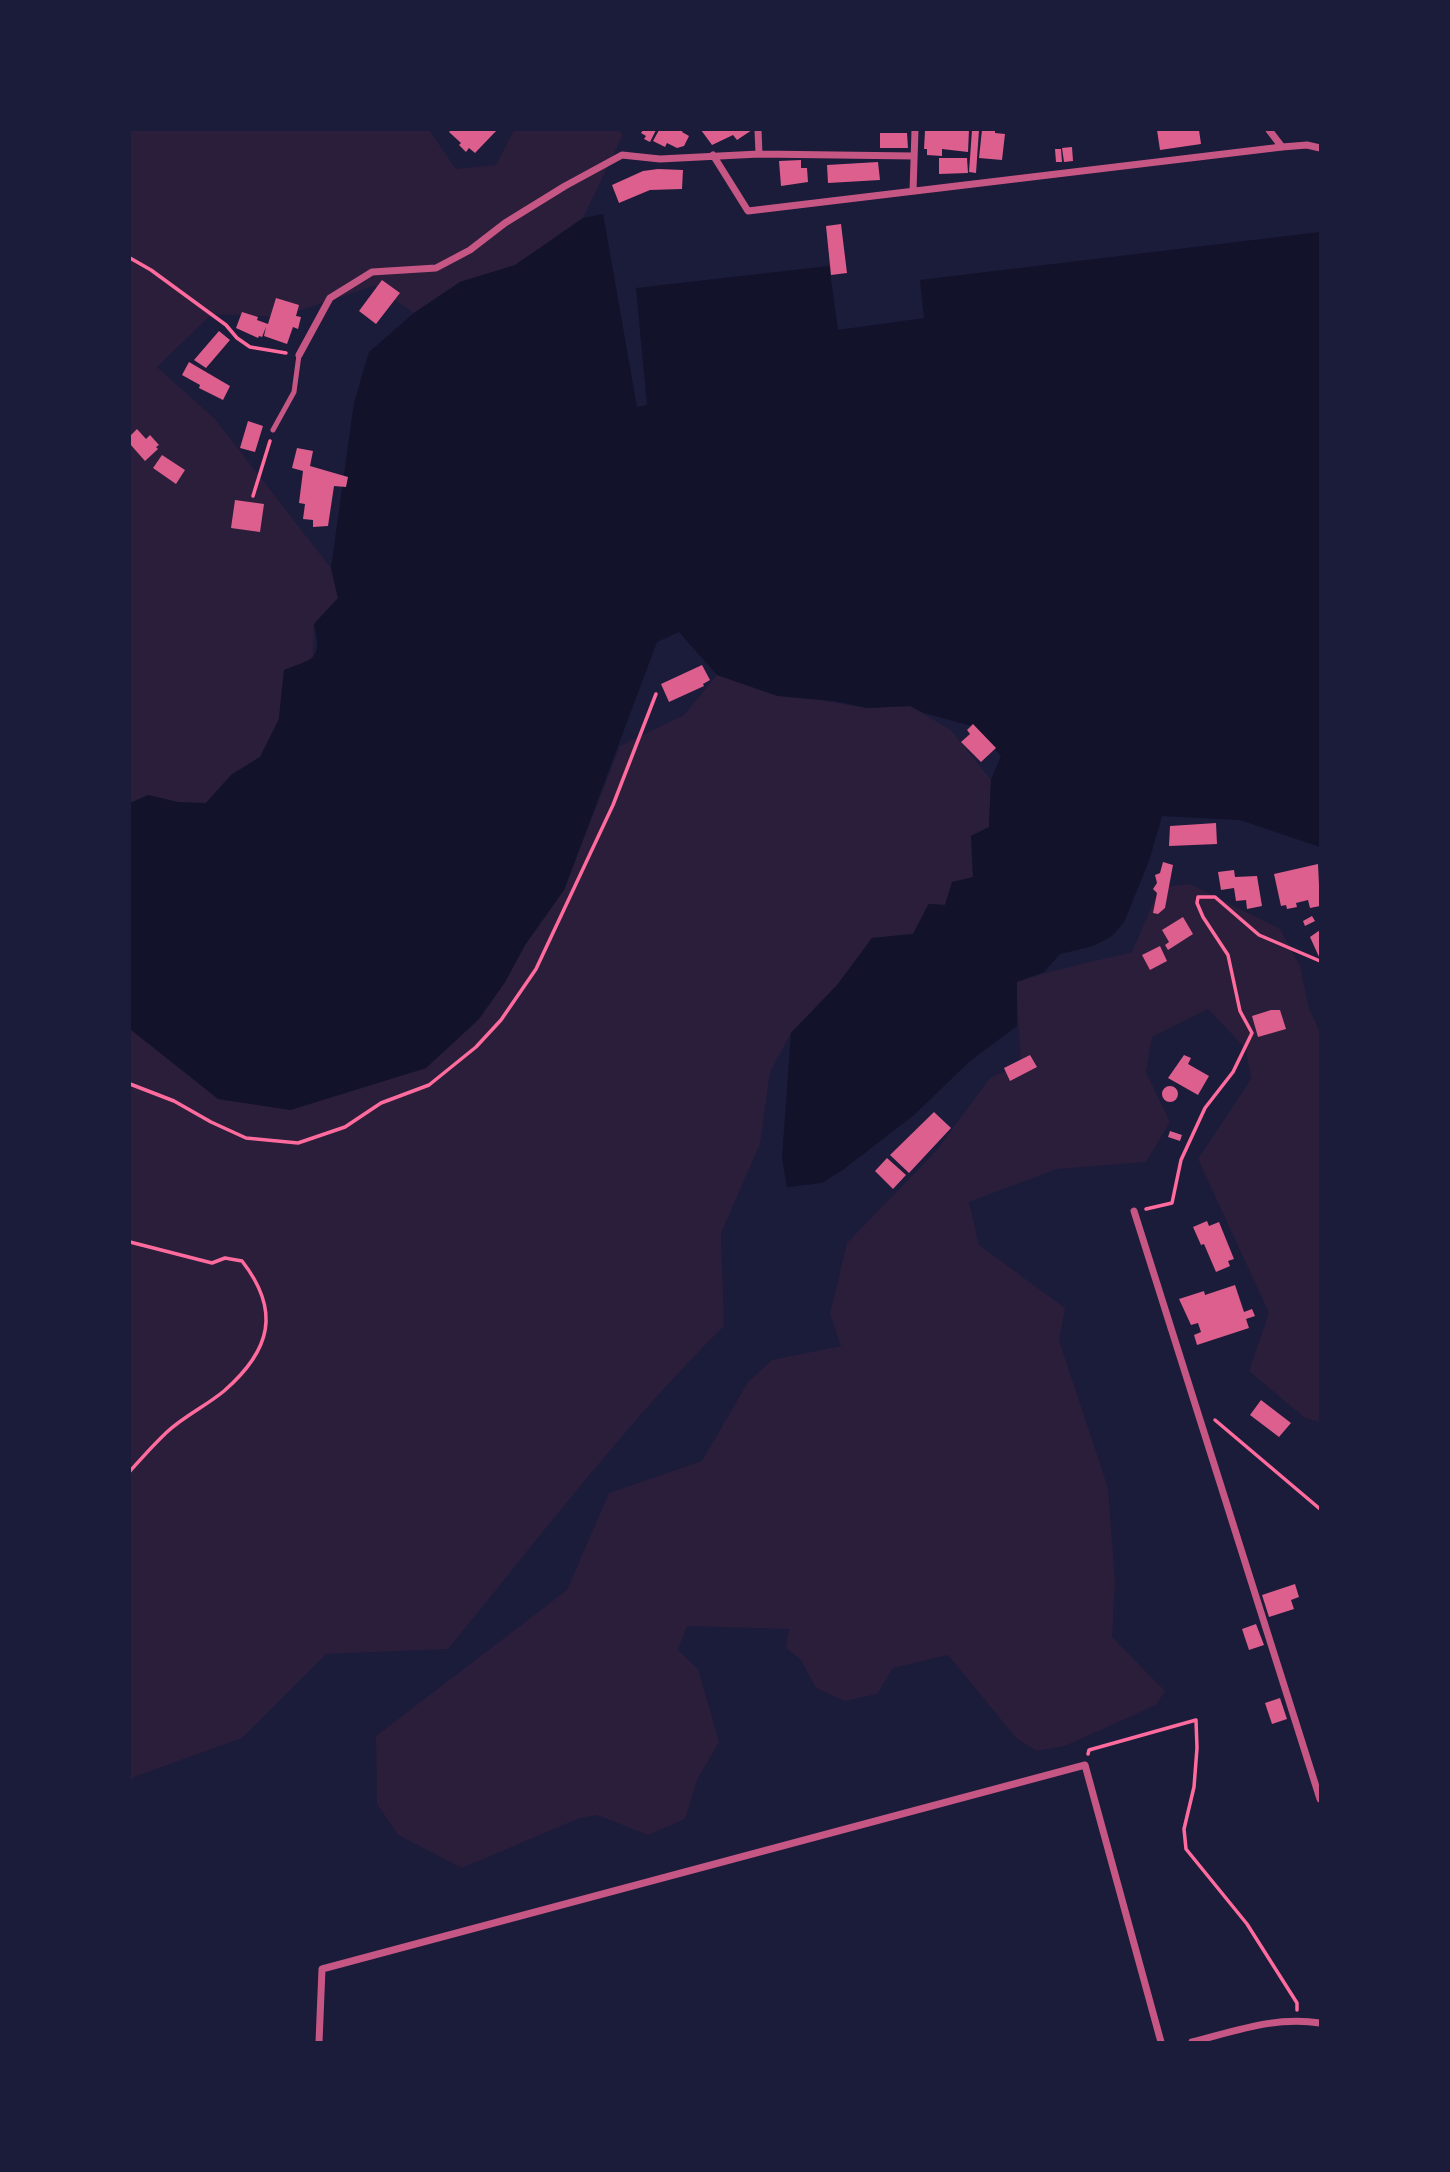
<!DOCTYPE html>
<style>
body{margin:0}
#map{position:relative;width:1450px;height:2172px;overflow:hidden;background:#1b1b3a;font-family:"Alegreya Sans",sans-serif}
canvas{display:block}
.frame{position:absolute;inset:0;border:131px solid #1b1b3a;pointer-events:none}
</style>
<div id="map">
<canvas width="1450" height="2172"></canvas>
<div class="frame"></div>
</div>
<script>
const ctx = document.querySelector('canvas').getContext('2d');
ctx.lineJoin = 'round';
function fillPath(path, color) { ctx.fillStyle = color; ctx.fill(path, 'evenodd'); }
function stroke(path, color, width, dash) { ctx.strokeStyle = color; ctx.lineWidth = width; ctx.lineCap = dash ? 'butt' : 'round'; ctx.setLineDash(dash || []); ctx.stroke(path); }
const green = new Path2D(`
 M130,130h299l27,39 40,-4 18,-35h104l5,5 -40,83 -68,48 -55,16 -46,31 -40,-27 -94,31 -68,-3 -55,53 58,52 116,149 7,30 -24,26 -1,35 -29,11 -5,49 -19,38 -29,18 -25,28h-76z
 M717,675l61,21 42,4 47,8 43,-2 41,24 40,50 -2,47 -18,9 2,42 -28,27 -17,-1 -15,30 -41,4 -34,46 -47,49 -21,39 -10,72 -39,89 3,93c-101,100 -186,214 -276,323l-122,5 -84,84 -108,39 -4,5v-753l27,21 133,60 136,-42 53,-49 26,-37 20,-37 39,-55 56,-144 64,-31z
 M1190,884l90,45 20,37 9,43 11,23v390l-15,-4 -56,-47 20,-58 -71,-154 53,-80 -5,-30 -38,-40 -56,28 -6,35 24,50 -24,40 -89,7 -88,33 10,43 86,63 -6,32 49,148 7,94 -3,55 53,54 -9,14 -91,41 -28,5 -20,-12 -69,-84 -55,13 -16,26 -32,7 -29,-13 -15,-28 -15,-12 3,-19 -102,-3 -9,24 20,19 21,73 -22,38 -12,39 -37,16 -51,-20 -17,3 -118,50 -64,-33 -21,-31 -1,-68 191,-146 42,-97 93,-32 46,-79 24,-22 69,-14 -11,-32 17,-71 89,-92 54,-73 31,-14 -5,-82c38,-13 77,-20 116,-30l28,-65z`);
const water = new Path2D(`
 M603,214l34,193 10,-2 -11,-117 193,-22 9,64 86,-12 -4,-38 400,-48v615l-80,-27 -78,-4 -13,45 -25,61 -12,14 -19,10 -33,8 -16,18 -27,10v44l-47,35 -56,54 -70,54 -22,14 -35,4 -5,-28 9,-126 47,-49 34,-46 41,-4 16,-30 16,1 7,-23 21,-5 -2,-41 18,-9 2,-47 10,-24 -26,-29 -51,-14 -14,-7 -43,2 -33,-7 -56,-5 -61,-21 -38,-43 -22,10 -93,248 -39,55 -20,37 -26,37 -53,49 -136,42 -72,-11 -88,-70v-226l18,-8 30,7 28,1 25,-28 29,-18 19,-38 5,-49c31,-12 38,-10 30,-46l24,-26 -7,-30 23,-165 15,-51 45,-39 46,-31 55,-17 68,-47z`);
const building = new Path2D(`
 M451,130h46l-22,23 -6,-5 -3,4 -7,-7 2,-2 -12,-11z
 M643,130h13l-6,12 -6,-3 2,-3 -5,-3z
 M659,130h24l-1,2 7,4 -5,10 -7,2 -10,-5 -2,4 -12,-6z
 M701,130h51l-15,10 -4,-5 -21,10z
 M935,130h34l-1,22 -26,-3v7l-15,-1v-6h-3l1,-18z
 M972,130h7l-3,43 -7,-1z
 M982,130h13v3l10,1 -3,26 -23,-2z
 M1157,130h42l2,14 -41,6z
 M880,133h27l1,15h-28z
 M1072,147l1,14 -9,1 -2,-14z
 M1055,149h6l1,13h-6z
 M939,158h28l1,15 -29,1z
 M801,160v8h6l1,14 -27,4 -2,-25z
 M878,162l2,18 -52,3 -1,-18z
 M658,169l25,1 -1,19 -32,1 -31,13 -7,-18 31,-14z
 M841,224l6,49 -16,2 -5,-49z
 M382,280l18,13 -24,31 -17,-13z
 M276,298l23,7 -3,11 5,1 -3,12 -5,-2 -6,17 -23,-8 2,-9 -4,10 -3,-1 -1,2 -22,-10 6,-16 16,5 -1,3 11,4z
 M219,331l11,9 -24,28 -12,-8z
 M189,362l41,24 -7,14 -24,-12 1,-3 -18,-10z
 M248,421l15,5 -8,26 -15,-4z
 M137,429l9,10 4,-4 9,10 -3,2 2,2 -13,12 -15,-17v-8z
 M297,448l16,3 -3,15 38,11 -2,10 -12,-1 -6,40 -15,1v-7l-10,-1 2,-15 -6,-1 4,-32 -11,-3z
 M162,455l23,15 -9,14 -23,-16z
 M235,500l29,4 -4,28 -29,-4z
 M702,665l8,15 -7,4 1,2 -35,16 -8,-18z
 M973,724l23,24 -15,14 -20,-20 9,-8 -3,-4z
 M1216,823l1,21 -48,2 1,-20z
 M1163,862l10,3 -8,43 -7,6 -5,-1 4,-20 -4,-4 4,-6 -2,-8 5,-2z
 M1318,864l2,42 -10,2 -2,-8 -12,3 1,4 -10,2 -1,-4 -5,1 -7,-32z
 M1234,870l1,7 22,-1 5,30 -15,3 -1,-9 -10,1 -2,-13 -13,2 -3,-18z
 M1312,916l3,5 -10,5 -2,-5z
 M1183,917l10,17 -25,16 -3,-5 4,-3 -7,-12z
 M1320,930v29l-10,-22z
 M1160,946l7,15 -17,9 -8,-15z
 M1271,1010h9l6,19 -28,8 -6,-21z
 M1030,1055l7,12 -27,14 -6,-13z
 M1184,1055l7,3 -3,6 21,12 -11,19 -30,-17z
 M1162 1094a8 8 0 1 1 16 0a8 8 0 1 1-16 0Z
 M934,1112l17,16 -42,45 -19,-18z
 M1170,1131l12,4 -2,6 -12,-4z
 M887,1158l19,17 -13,14 -18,-18z
 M1207,1221l2,5 10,-4 15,37 -6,2 2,5 -14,6 -12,-28 -3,1 -8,-18z
 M1235,1285l9,27 8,-3 3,7 -9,3 3,9 -52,17 -3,-10 7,-3 -3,-9 -7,2 -12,-26 25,-8 1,4z
 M1261,1400l30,23 -12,14 -29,-22z
 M1295,1584l4,13 -8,3 3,9 -25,8 -7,-22z
 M1256,1624l8,21 -15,5 -7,-21z
 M1280,1698l7,21 -15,5 -7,-21z`);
const path = new Path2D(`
 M130,258l21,12 75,55 11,13 13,9 36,6
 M253,496l17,-55
 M130,1084l44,17 37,21 35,16 52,5 47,-16 36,-24 48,-18 47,-38 25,-27 35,-51 77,-164 43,-111
 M1146,1209l26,-6 9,-43 24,-52 28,-36 19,-39 -12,-22 -12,-56 -25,-38 -6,-14 1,-6h17l44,38 61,26
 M130,1242l82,21 13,-5 17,3c39,50 29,89 -18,130 -18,15 -40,25 -57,41 -13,12 -25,26 -37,39
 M1215,1420l105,89
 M1088,1754l1,-4 107,-30 1,28 -3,39 -10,42 2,20 61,75 50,79v7`);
const service = new Path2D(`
 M273,430l21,-38 5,-37`);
const minor = new Path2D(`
 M1269,130l13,17
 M759,154l155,2
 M713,155l35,56 534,-64 25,-2 13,3
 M913,191l2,-61
 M299,355l31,-57 42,-26 64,-4 34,-18 35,-27 60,-37 57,-31 38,4 99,-5 -1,-24
 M1134,1211l186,588
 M319,2042l3,-73 763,-204 76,277
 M1192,2042c44,-11 83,-26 128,-19`);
fillPath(green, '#2a1e3b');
fillPath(water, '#12122b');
fillPath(building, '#dd5f8e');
stroke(path, '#ff6b9d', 3.5);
stroke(service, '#c65784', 5);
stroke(minor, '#c65784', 7);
</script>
